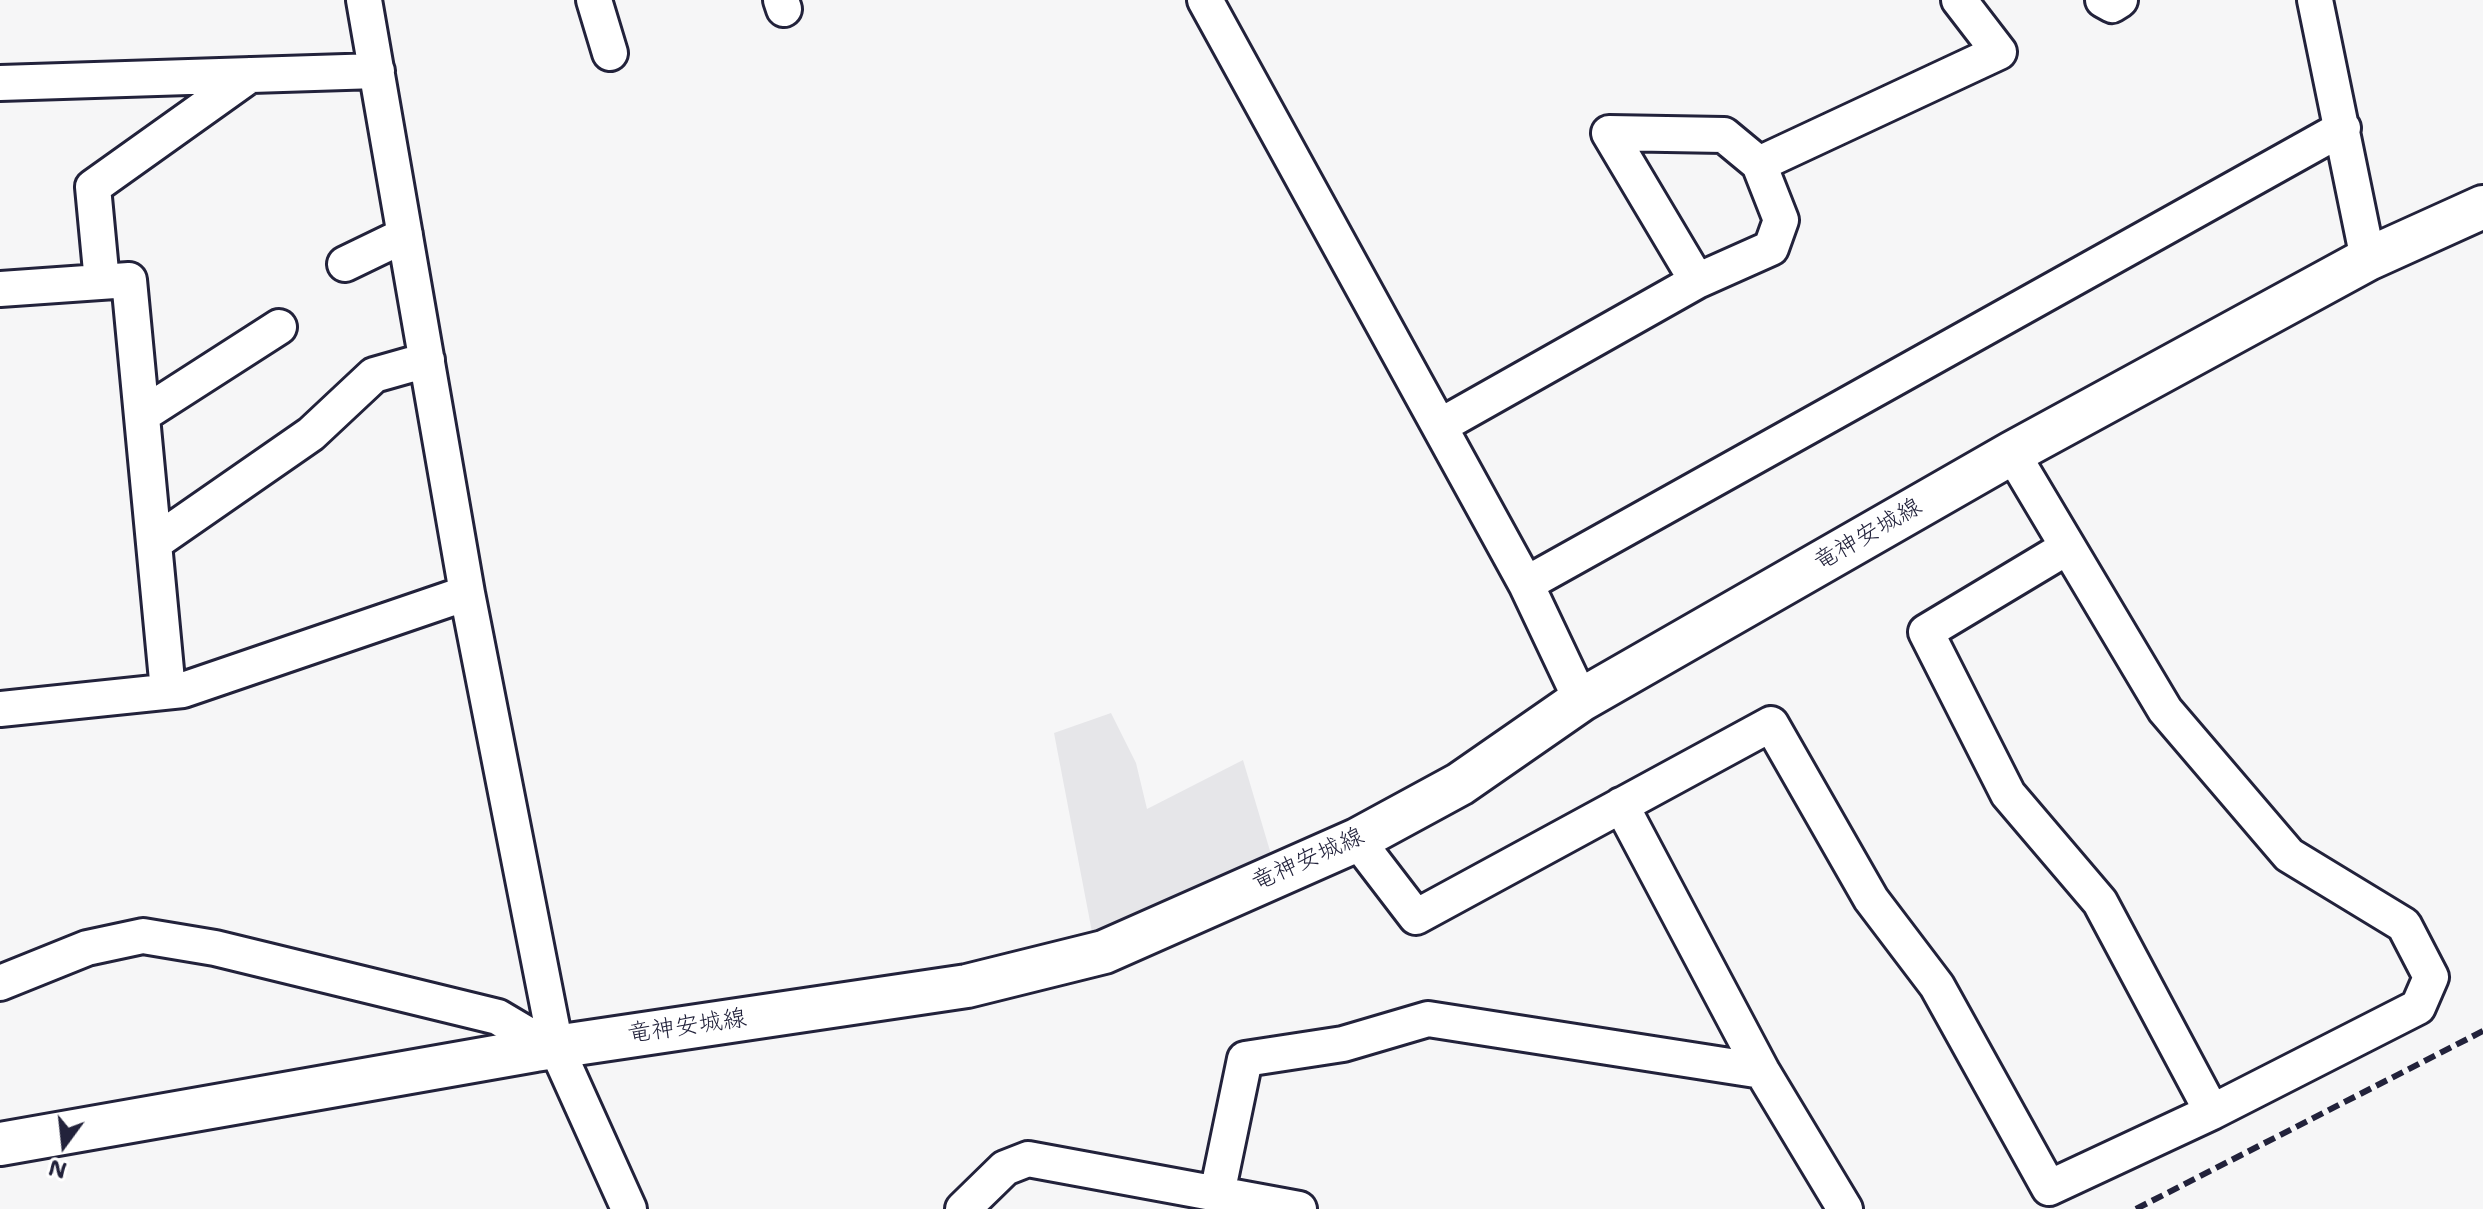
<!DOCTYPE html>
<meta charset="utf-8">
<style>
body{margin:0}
#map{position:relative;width:2483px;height:1209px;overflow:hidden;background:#f6f6f7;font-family:"Shantell Sans",sans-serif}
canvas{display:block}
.north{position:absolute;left:24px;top:1105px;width:80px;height:80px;-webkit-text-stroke:6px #fff;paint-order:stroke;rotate:195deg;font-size:22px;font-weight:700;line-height:32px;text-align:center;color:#22223b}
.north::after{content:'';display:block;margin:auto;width:28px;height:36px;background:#22223b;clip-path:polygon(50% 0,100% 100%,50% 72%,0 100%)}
</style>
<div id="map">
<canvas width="2483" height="1209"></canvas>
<div class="north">N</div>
</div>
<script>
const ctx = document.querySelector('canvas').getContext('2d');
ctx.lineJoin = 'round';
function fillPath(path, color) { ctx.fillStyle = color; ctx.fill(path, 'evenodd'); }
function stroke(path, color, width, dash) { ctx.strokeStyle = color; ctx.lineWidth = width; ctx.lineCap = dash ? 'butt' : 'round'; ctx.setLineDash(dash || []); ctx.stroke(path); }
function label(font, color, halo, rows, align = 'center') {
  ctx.font = font + ' "Shantell Sans","Klee One",sans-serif'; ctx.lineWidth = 7; ctx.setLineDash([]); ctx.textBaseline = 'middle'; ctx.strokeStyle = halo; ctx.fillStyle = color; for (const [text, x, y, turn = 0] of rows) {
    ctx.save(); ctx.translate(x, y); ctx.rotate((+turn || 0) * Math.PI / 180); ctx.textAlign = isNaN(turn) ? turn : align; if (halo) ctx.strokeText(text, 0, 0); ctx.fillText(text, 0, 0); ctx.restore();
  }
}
const built = new Path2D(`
 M1111,713l25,50 11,46 96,-49 30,101 -181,71 -38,-199z`);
const minor = new Path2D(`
 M364,0l103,593 89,454 73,162
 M594,0l16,53
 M781,0l3,9
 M1205,0l321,584 55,116
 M2103,0l9,5 8,-5
 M2315,0l53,259
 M0,83l377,-12
 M345,264l60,-29
 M1697,281l-88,-148 115,2 35,29
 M102,282l-9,-95 157,-112
 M0,289l129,-9 39,411
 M142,415l137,-88
 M1440,426l257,-145 74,-33 10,-28 -22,-56 240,-112 -40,-52
 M154,543l157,-109 63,-59 53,-15
 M2066,548l-140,84 82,162 92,108 112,210
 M1526,584l817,-456
 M0,709l183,-19 284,-97
 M1621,805l141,266 83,138
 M1357,840l59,77 355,-193 100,175 66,87 112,202 163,-76 206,-105 13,-30 -27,-52 -115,-70 -124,-145 -153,-257
 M0,983l87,-35 56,-12 72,12 283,69 27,16 10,17
 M1217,1194l28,-135 98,-15 85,-25 334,52
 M963,1209l42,-41 23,-9 271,50`);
const tertiary = new Path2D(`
 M0,1144l535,-94 432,-64 137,-34 253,-112 103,-56 121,-84 431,-247 356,-194 115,-52`);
const rail = new Path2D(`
 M2136,1209l347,-178`);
const streetNames = [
 ["竜神安城線",1868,535,-30],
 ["竜神安城線",1308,860,-24],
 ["竜神安城線",687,1027,-8]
];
fillPath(built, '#e6e6e9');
stroke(minor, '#22223b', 40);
stroke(tertiary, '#22223b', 48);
stroke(minor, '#fff', 34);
stroke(tertiary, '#fff', 42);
stroke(rail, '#22223b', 6, [12, 6]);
label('24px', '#22223b', '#fff', streetNames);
</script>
